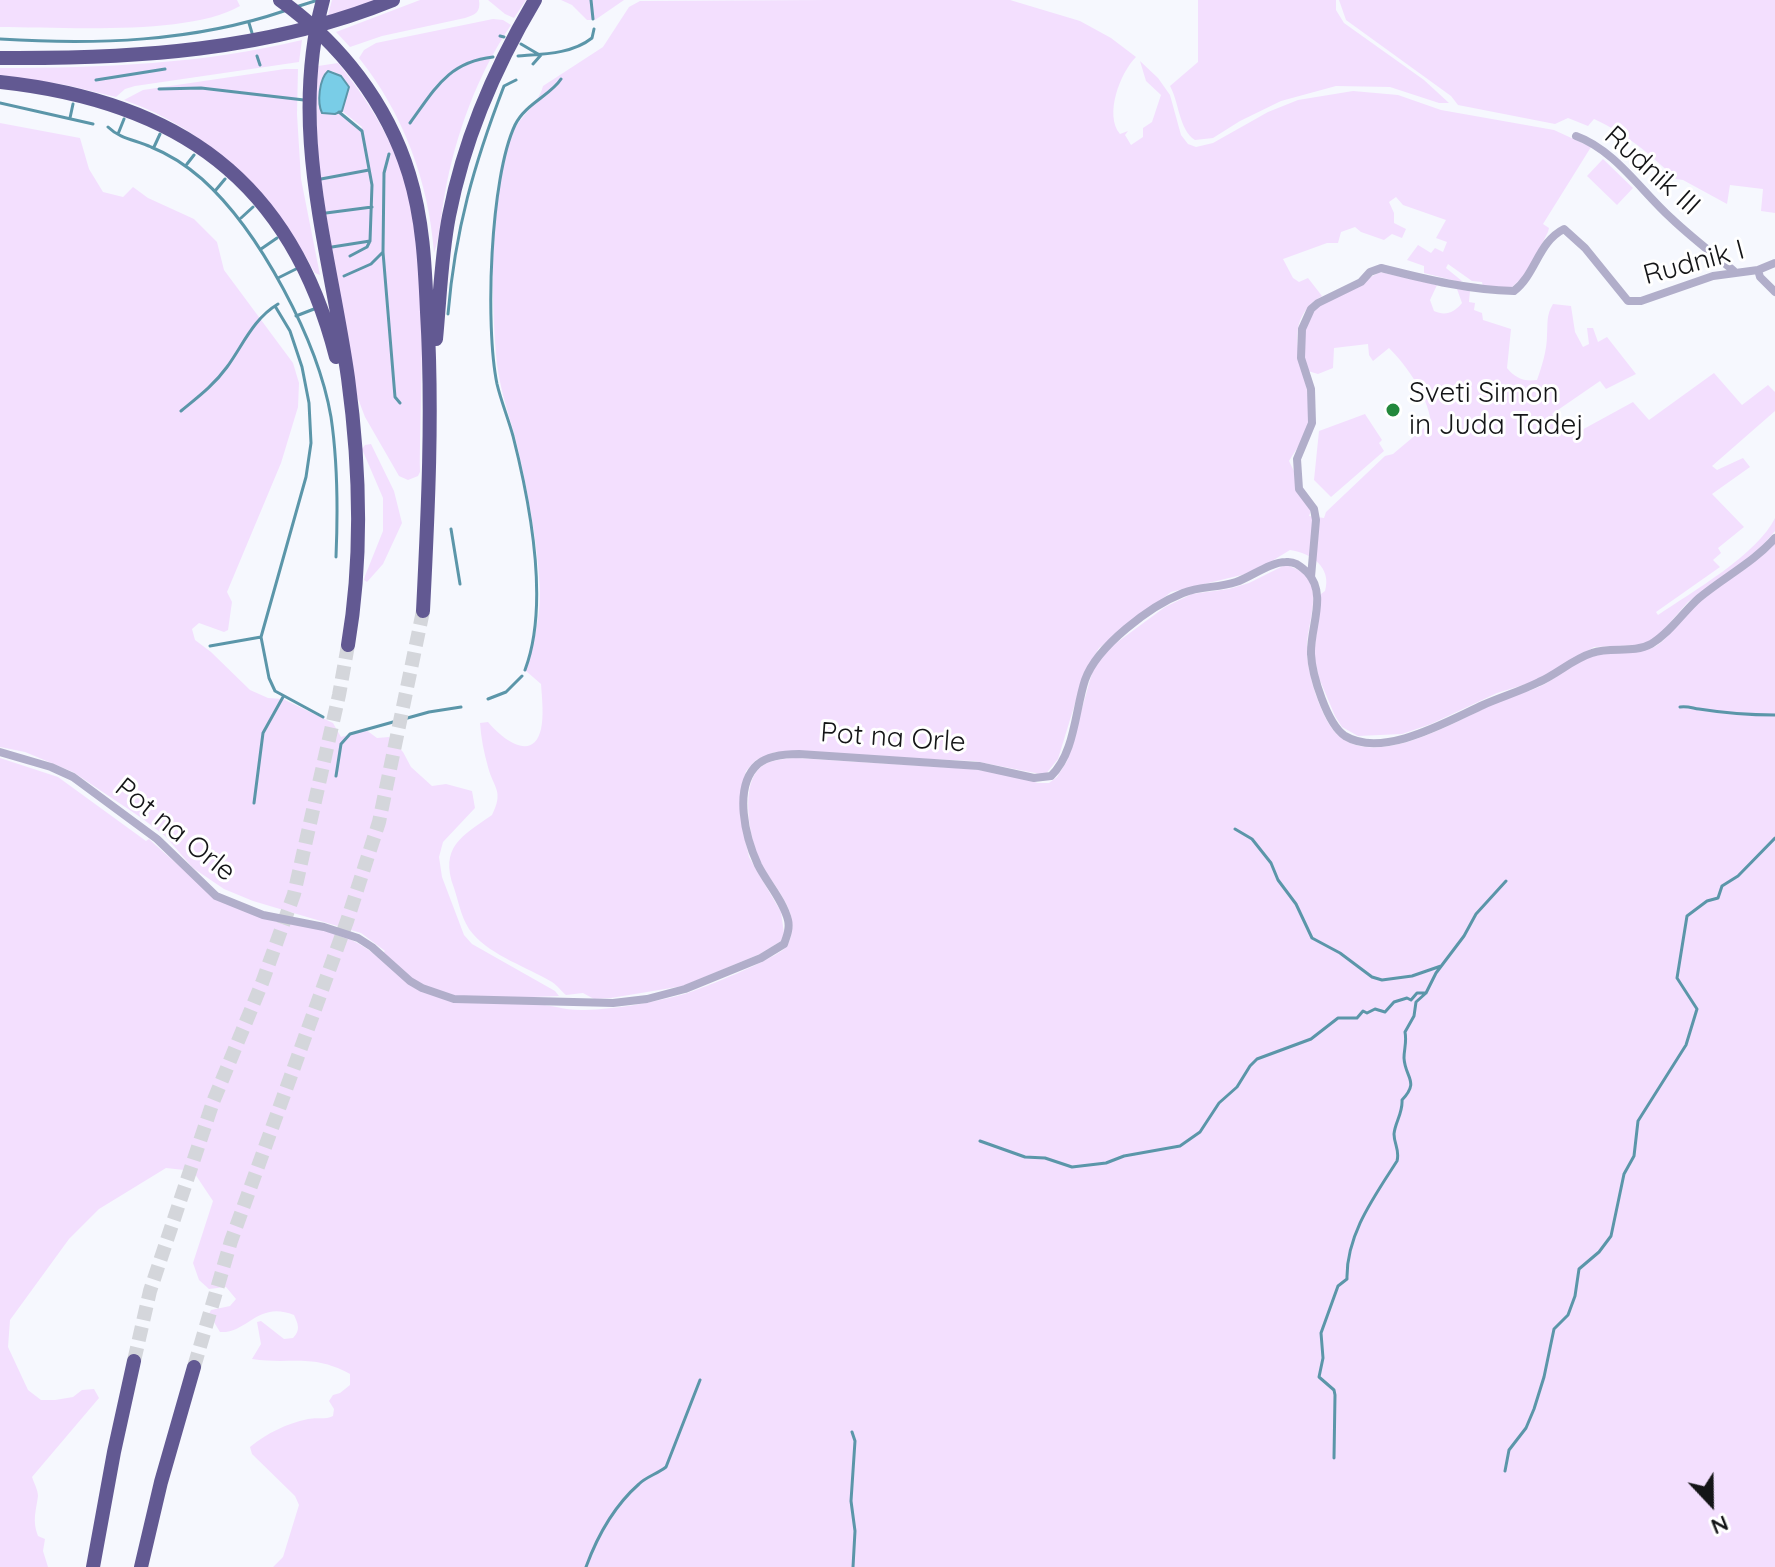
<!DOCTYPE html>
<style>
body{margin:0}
#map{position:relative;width:1775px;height:1567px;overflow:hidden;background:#f6f8fe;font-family:Quicksand,sans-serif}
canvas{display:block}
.north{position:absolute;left:1671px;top:1463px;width:80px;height:80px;-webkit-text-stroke:6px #fff;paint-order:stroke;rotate:158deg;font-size:22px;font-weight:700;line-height:32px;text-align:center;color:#141517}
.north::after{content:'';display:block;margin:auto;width:28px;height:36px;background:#141517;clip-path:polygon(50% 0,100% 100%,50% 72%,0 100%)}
</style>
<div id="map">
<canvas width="1775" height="1567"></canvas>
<div class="north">N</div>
</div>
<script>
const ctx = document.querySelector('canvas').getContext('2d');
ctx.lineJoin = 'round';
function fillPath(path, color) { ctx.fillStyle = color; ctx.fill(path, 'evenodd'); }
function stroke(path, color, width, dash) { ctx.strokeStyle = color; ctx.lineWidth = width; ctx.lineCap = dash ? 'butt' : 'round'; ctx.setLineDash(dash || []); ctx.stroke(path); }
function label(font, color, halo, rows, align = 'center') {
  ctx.font = font + ' Quicksand,sans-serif'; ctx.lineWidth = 6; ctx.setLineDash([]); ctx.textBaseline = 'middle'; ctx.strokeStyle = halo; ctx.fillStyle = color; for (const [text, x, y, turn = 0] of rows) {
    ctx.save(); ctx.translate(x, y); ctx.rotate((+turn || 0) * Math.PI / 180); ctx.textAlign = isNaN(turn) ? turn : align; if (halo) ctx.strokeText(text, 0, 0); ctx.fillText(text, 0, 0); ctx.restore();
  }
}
const green = new Path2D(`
 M0,0h237l3,6c-51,30 -179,21 -240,21z
 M332,0h45l-50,18z
 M420,0h59c2,12 -4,15 -14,18l-83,18 -32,11 -14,-15z
 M488,0h38l-12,18 -9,-4z
 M561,0h63l-29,20h-8l-15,-15z
 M828,0h182l70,21 31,17 25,19c-16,16 -32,58 -16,77l8,-3 -3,4 6,10 12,-8v-9l9,-6 9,-27 -15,-14 -6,-20 18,17 12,17 11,40 7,9 8,3 17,-4 55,-31 30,-12 55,-9 45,4 43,15 113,20 37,17 -48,77 6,4 -1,4 -20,40 -17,16 -28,-1 -1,-5 -10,-1 -24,-17 -2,4 16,13 -2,1 -36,-9v-7l-17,-6 11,-15 13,8 4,-5 8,4 4,-10 -11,-4 10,-18 -43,-15 -7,-8 -7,5 5,11v10l12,6 -4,9 -10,-4 -8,6 -23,-8 -6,-5 -14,5 -3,11h-11l-44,16 10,19 6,4 9,-4 14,18c-52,32 -4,84 -14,127 -3,16 -12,26 -19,38l23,47 -3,8 15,2 2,-6 59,-56 8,-2 38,-32c-4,-27 -23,-55 -42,-74l-16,13 -4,-6 -1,-11 -34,4 -1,20 -15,6 -10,-3 -4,-13 1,-32 12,-20 63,-34 57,13 -7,15 4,11c11,5 20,2 28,-8l-5,-14 13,2 -1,11 6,1 -1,7 8,3 1,7 28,9 -4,39c8,10 17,14 30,12 5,-14 10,-30 10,-45 1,-13 -1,-19 6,-31l18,2 4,26 8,15 6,-3 -2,-16h6l5,14 9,-5 29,37 -30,15 -6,-8 -48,33 17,23 64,-35 16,18 65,-47 28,32 26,-20 7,7v19l-63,55 5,4 26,-12 7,9 -38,27 32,33 -26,21 3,5 -8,7 7,7 -64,45 2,3c34,-23 100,-61 117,-97v13l-17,20 -70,51 -28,32 -11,7 -10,4 -45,2 -61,35 -36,11 -66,31 -29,10 -44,2 -16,-9 -7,-11 -16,-38 -5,-23 7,-61 4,-3c7,-23 -13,-38 -35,-41l-36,22 -83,20 -72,56 -14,23 -27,88 -13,16 -71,-14 -199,-9 -19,8 -10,11 -5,20 3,43 5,23 32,55 3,21 -3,8 -21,13 -77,32 -72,12 -17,1 -11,-6 -17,2c-5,-4 -8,-9 -14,-13 -25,-15 -60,-26 -79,-48 -11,-12 -14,-31 -19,-46 -15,-41 8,-52 38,-73 12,-24 2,-26 -4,-48 -4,-14 -7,-29 -8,-44l8,-1c12,15 45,42 53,7 3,-13 1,-31 0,-45l-15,-13c7,-25 14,-52 14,-78 -1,-44 -14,-112 -25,-156 -8,-28 -17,-54 -19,-83 -5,-67 -7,-153 15,-217 7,-21 27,-31 32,-51l60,-39 26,-40 11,-6z
 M1198,0h138v10l8,13 80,57 25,23h-10l-49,-16 -54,-1 -55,15 -41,20 -27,17 -18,2c-16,-10 -16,-38 -25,-54l28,-24z
 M1339,0h436v213l-14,-2 2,-22 -33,-4 -3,19 -44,-24 -7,-1c-27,-26 -48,-44 -82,-60l-6,7 -20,-8 -13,6 -97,-19 -7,-9 -105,-76z
 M493,19l10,1 8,5c-33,48 -56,111 -66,168 -4,19 -5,44 -11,60 -5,-71 -31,-140 -75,-195l5,-8 12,-7z
 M302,40l-3,22 -164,24 -10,3 -9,8 -50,-12 -66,-10v-7c102,0 203,-4 302,-28z
 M338,63c23,28 44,60 58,93 36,87 24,221 24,316l-2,4 -10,4 -9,-4 -34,-59 -8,-21 -32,-187 -7,-52 -2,-61 2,-30zM332,71l9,5 8,11 -7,24 20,16 -1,2 -23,-16 -18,-2 2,-32z
 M285,69h13l-1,45 4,65 19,96 -5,-2c-42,-78 -105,-143 -191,-173l19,-10z
 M0,123l80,15 9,31 14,23 20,5 10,-10 15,11 46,21 23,23 7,28 69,93 6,20 -1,24 -17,56 -54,129 5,10 -4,28 -4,2 -25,-9 -7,6 3,11 16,12 39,38 18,8 15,1 50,24 8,14 25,-7 11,8 12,-1 14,15 8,15 21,19 14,-2 26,7 3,17 -32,34 -4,15 3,20 22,58 8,9 83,47 4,5 -26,1 -1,7c19,0 33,7 53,6 31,-1 65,-7 96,-15 16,-4 97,-37 105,-48 2,-3 4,-7 5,-11 8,-29 -22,-53 -32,-77 -10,-22 -19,-76 2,-92 10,-8 23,-8 35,-9l176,11 39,6 27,8h11l8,-6 10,-16 25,-88 12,-21 61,-45 27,-13 37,-5 20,-6 36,-18c45,11 23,51 22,82 -1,23 14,74 32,89 40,34 120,-17 159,-34 15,-7 31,-10 45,-17 17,-9 35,-27 53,-31 19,-5 42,2 60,-8 13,-8 22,-24 33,-35 25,-25 58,-46 86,-68v1024h-1502l10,-10 16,-52 -4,-9 -43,-42 -2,-7c17,-14 36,-23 58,-28 9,-2 17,1 25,-3l1,-7 -5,-8 4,-6 7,-2 10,-8v-11c-38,-21 -59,-9 -98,-15l9,-15 -4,-22 4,-1 23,18 9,-1c8,-8 5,-14 1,-23 -36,-15 -47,19 -74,17l-11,-18 2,-4 19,-4 6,-7 -10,-12 -17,2 -10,-9 -6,-17 20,-62 -20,-30 -27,-3 -67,41 -30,30 -59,81 -2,27 20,43 13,10h14l18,-3 9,-7 12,-1 5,9 -67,79c2,6 6,13 6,19 -2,15 -6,25 0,40l7,3 -2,12 5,16h-48v-809l58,19 88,64 3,-2c32,29 61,55 102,70 42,15 92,18 127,48l7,-6 -24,-18 -108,-32 -29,-12 -31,-21 -28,-32 -22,-17 -70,-47 -48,-20 -25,-5z
 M1603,159l30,29 -16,17 -30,-29z
 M1365,414l17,26 -3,3 5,8 -53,46 -17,-17 5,-49z
 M371,444l23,47 8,32 -19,41 -16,18 -3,-2 1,-4 18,-45v-33l-21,-49 3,-4z`);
const water = new Path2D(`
 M328,71l13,5 8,11 -7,24 -7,3 -13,-1c-5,-10 -3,-34 6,-42z`);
const stream = new Path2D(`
 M591,0l2,19
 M299,6l19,-6
 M249,23l3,10
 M500,36l4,1
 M0,39c95,6 193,3 284,-28
 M521,44l17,10
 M257,56l3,9
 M518,56c25,-2 54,-2 74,-18l2,-9
 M533,64l8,-9
 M96,80l69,-11
 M159,89l42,-1 103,12
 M0,103l93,21
 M339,112l23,19 10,54 -2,56 -3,6 -17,9
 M70,118l3,-14
 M410,123c25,-34 38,-61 83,-66
 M108,127c12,12 28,13 43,20 20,8 36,19 51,32 58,52 116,162 129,238 7,47 7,93 5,140
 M118,134l6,-15
 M154,147l6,-13
 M389,154l-5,19 -1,79 12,145 5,6
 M187,164l7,-9
 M321,179l48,-9
 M215,191l10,-12
 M326,213l46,-6
 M241,218l12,-11
 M332,247l38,-6
 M261,249l16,-11
 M344,276l27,-12 12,-12
 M278,278l18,-9
 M275,306l15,25 12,36 7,36 2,40 -5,34 -45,160 8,41 6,13 48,26
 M448,314c7,-84 26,-150 56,-228l12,-6
 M296,316l18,-7
 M181,411c17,-14 33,-26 46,-44 16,-22 26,-48 51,-63
 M451,529l9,55
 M210,646l51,-9
 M525,670c25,-66 5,-167 -12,-234 -5,-18 -12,-35 -16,-52 -12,-58 -7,-206 18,-259 10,-21 36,-30 46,-46
 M488,699l18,-7 16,-16
 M1680,707c8,-1 12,1 19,2 25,4 51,6 76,6
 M336,776l5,-32 9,-10 79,-22 32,-5
 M254,803l9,-70 20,-36
 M1235,829l17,10 19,24 7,17 18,24 16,34 28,15 32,24 10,3 30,-4 29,-10
 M980,1141l45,16 20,1 27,9 34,-4 18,-7 56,-10 20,-14 19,-29 18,-16 13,-21 7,-7 54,-20 27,-21h19l6,-7 4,2 8,-4 10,3 9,-10 13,-4 4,2 6,-7h9
 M852,1432l3,9 -4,60 4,30 -2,36
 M1334,1458l1,-63 -1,-5 -15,-13 4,-19 -2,-25 17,-47 9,-7c-1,-44 27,-82 50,-118 3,-11 -3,-17 -3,-27 1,-12 9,-21 8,-34 18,-19 3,-22 2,-42 0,-9 3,-16 1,-26l9,-16 2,-14 10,-9 10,-20 28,-37 12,-22 30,-33
 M1505,1471l4,-21 17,-22 8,-19 10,-32 10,-48 14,-14 7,-19 4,-27 20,-17 12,-16 13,-62 10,-18 4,-35 48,-76 11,-36 -20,-31 10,-62 20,-15 11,-3 4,-12 16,-10 37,-38
 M586,1567c11,-30 28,-61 53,-83 7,-7 18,-10 27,-17l34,-87`);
const highwayTunnel = new Path2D(`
 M134,1361l16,-70 63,-189 49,-119 32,-89 45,-199 9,-50
 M194,1367l37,-126 116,-320 32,-99 44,-211`);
const street = new Path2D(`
 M1576,136c39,14 65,55 95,82 20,19 42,36 63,53
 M1758,270l2,7 15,15
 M1311,577l5,-57 -2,-11 -15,-20 -2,-30 15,-36 -1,-34 -10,-31 1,-29 9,-20 7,-6 43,-21 9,-10 11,-4c44,11 87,22 133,23 22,-17 24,-49 50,-62l21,19 43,53h13l72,-25 45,-6 17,-7
 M0,752l51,15 22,10 84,62 59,57 47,19 61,12 34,11 14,9 38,34 12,7 32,11 159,4 34,-4 38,-10 76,-31 23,-14c3,-8 6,-16 4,-24 -5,-20 -21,-37 -30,-55 -12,-26 -26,-78 0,-101 11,-9 28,-10 41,-10l180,12 55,12 17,-2c24,-23 24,-66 34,-96 12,-34 65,-74 98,-87 17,-7 35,-5 53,-11 15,-5 34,-20 50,-20 9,-1 14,4 21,10 21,22 3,55 4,82 1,21 16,70 34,82 38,23 103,-15 138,-31 18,-8 38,-14 56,-23 18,-8 34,-23 53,-29 19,-7 41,1 59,-9 19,-11 32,-32 48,-46 25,-21 55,-36 76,-60`);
const highway = new Path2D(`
 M280,0c60,43 107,103 129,174 14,45 16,92 18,138 6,100 1,200 -4,299
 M323,0c-35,130 7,250 25,378 12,88 15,179 0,267
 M0,58c133,1 268,-7 393,-58
 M0,82c177,19 291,98 336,275
 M436,339c4,-41 5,-82 13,-123 15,-77 46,-149 86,-216
 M93,1567l21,-115 20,-91
 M141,1567l20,-85 33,-115`);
const markers = [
 [1393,410,8,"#23883c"]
];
const streetNames = [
 ["Rudnik III",1652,171,42],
 ["Rudnik I",1694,263,-15],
 ["Pot na Orle",893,738,4],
 ["Pot na Orle",175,830,39]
];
const poiNames = [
 ["Sveti Simon",1409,394],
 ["in Juda Tadej",1409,426]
];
fillPath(green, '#f3dffe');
fillPath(water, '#79cde7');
stroke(water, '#5b96a9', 2);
stroke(stream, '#5b96a9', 3);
stroke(highwayTunnel, '#d4d6db', 14, [14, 7]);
stroke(street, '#b1aeca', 8);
stroke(highway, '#625992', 14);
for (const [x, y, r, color] of markers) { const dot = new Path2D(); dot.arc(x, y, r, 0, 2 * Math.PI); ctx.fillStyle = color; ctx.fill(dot); stroke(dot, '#fff', 3); }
label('28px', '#141517', '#fff', streetNames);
label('28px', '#141517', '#fff', poiNames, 'left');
</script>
